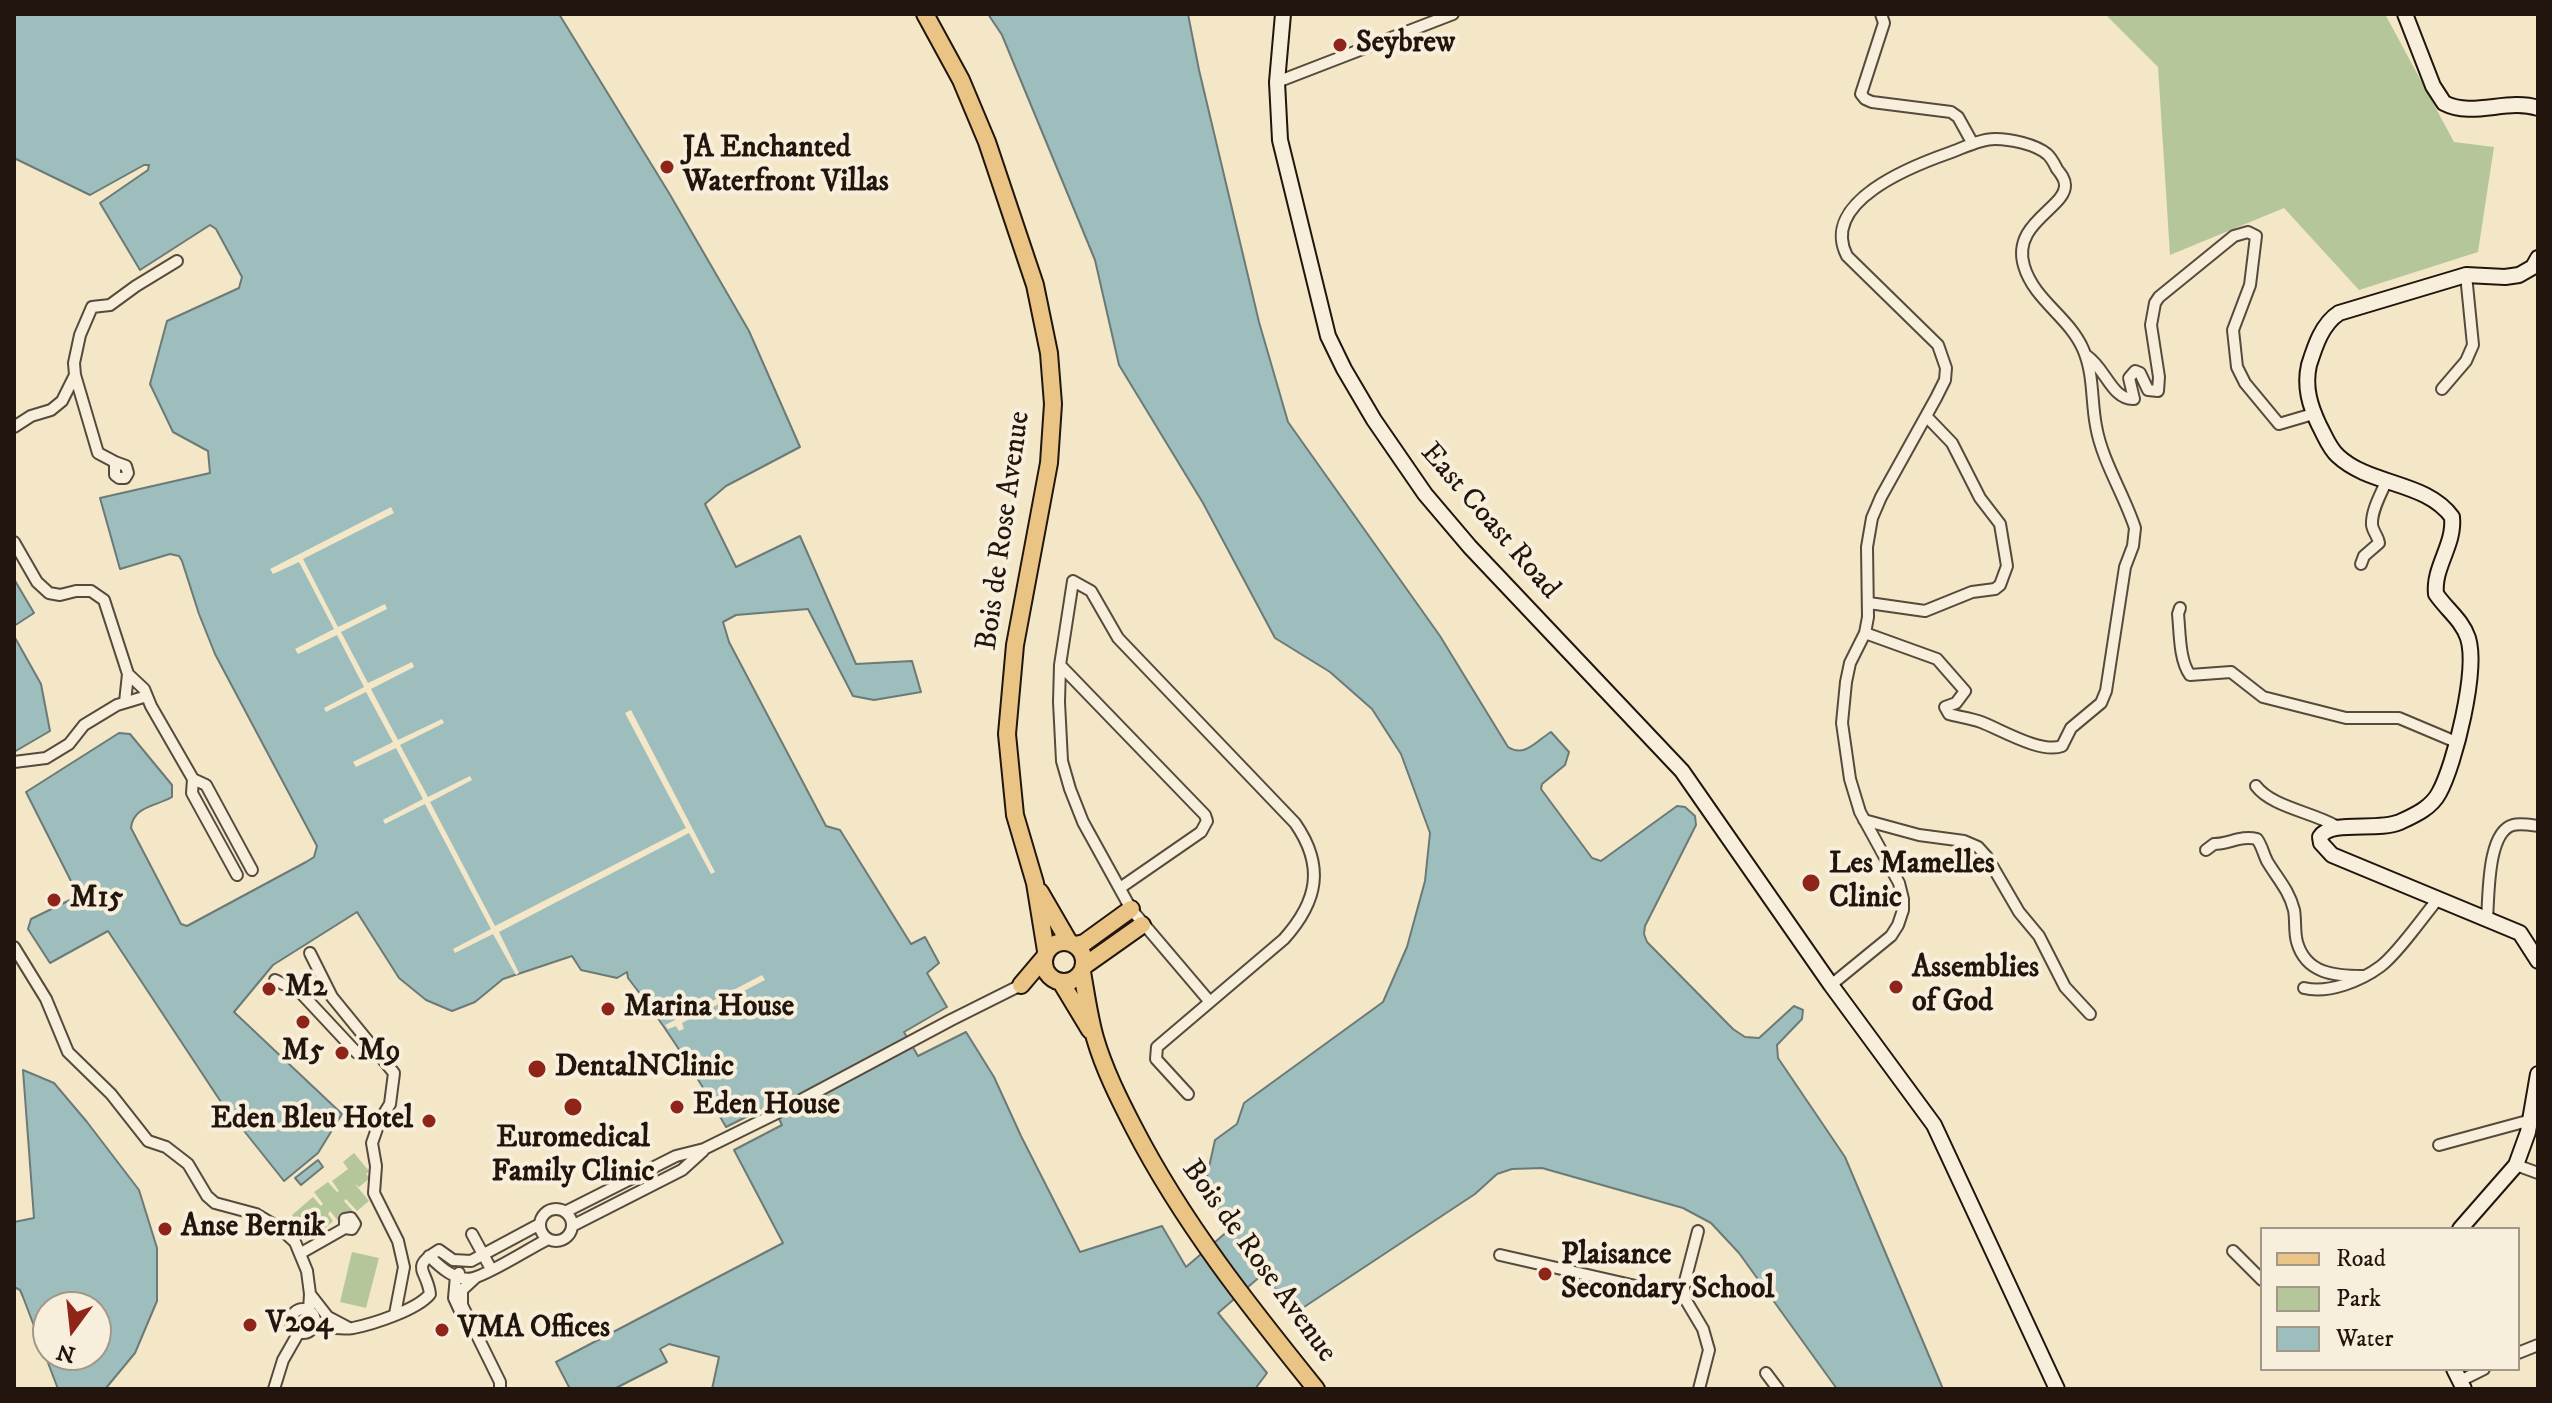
<!DOCTYPE html>
<style>
body{margin:0}
#map{position:relative;width:2552px;height:1403px;overflow:hidden;background:#f3e7c7;font-family:"IM FELL DW Pica",serif}
canvas{display:block}
.frame{position:absolute;inset:0;border:16px solid #21150d;pointer-events:none}
.legend{position:absolute;left:2260px;top:1227px;width:260px;height:144px;box-sizing:border-box;background:#f7efdb;border:2px solid #a19889;margin:0;padding:10px 14px;list-style:none;font-size:24px;color:#21150d}
.legend li{display:flex;align-items:center;gap:16px;height:40px}
.legend b{width:40px;border:2px solid #a19889}
.north{position:absolute;left:32px;top:1291px;width:80px;height:80px;box-sizing:border-box;background:#f7efdb;border:2px solid #a19889;border-radius:50%;rotate:195deg;font-size:22px;font-weight:700;line-height:32px;text-align:center;color:#21150d}
.north::after{content:'';display:block;margin:auto;width:28px;height:36px;background:#8f2418;clip-path:polygon(50% 0,100% 100%,50% 72%,0 100%)}
</style>
<div id="map">
<canvas width="2552" height="1403"></canvas>
<div class="frame"></div>
<ul class="legend">
<li><b style="height:10px;background:#eac484"></b>Road</li>
<li><b style="height:22px;background:#b5c79a"></b>Park</li>
<li><b style="height:22px;background:#9dbebd"></b>Water</li>
</ul>
<div class="north">N</div>
</div>
<script>
const ctx = document.querySelector('canvas').getContext('2d');
ctx.lineJoin = 'round';
function fillPath(path, color) { ctx.fillStyle = color; ctx.fill(path, 'evenodd'); }
function stroke(path, color, width, dash) { ctx.strokeStyle = color; ctx.lineWidth = width; ctx.lineCap = dash ? 'butt' : 'round'; ctx.setLineDash(dash || []); ctx.stroke(path); }
function label(font, color, halo, rows, align = 'center') {
  ctx.font = font + ' "IM FELL DW Pica",serif'; ctx.lineWidth = 8; ctx.setLineDash([]); ctx.textBaseline = 'middle'; ctx.strokeStyle = halo; ctx.fillStyle = color; for (const [text, x, y, turn = 0] of rows) {
    ctx.save(); ctx.translate(x, y); ctx.rotate((+turn || 0) * Math.PI / 180); ctx.textAlign = isNaN(turn) ? turn : align; if (halo) ctx.strokeText(text, 0, 0); ctx.fillText(text, 0, 0); ctx.restore();
  }
}
const green = new Path2D(`
 M2105,14h280l69,128 40,5 -16,105 -119,38 -75,-82 -114,47 -12,-188z
 M354,1153l15,18 -3,3 4,4 -11,9 -4,-3 14,17 -12,10 -11,-12 -2,2 9,10 -14,11 -9,-11 -2,3 5,7 -11,10h-4l-6,-8 -9,7 -11,-15 21,-18 8,9 2,-2 -9,-12 14,-10 9,10 2,-1 -7,-10 16,-12 -5,-7z
 M352,1252l27,6 -13,50 -26,-6z`);
const water = new Path2D(`
 M14,14h545l110,179 80,138 51,116 -74,39 -21,18 31,63 64,-31 56,128 56,-3 9,31 -47,8 -21,-4 -45,-87 -72,6 -13,7 6,20 97,184 14,4 71,114 14,-7 14,26 -12,10 20,34 -43,25 14,24 48,-24 28,45 27,59 59,116 82,-26 24,41 43,-37 -24,-45 10,-45 22,-16 7,-21 139,-101 24,-55 18,-66 5,-48 -29,-79 -29,-45 -42,-37 -55,-34 -72,-135 -84,-138 -24,-105 -93,-225 -14,-21h200l11,56 60,252 29,100 152,214 68,111c17,11 28,-6 43,-15l18,20 -4,13 -23,19 -1,5 51,69 9,3 76,-55 8,1 10,9 1,9 -5,10 -46,91 -1,8 3,8 86,87 12,8 14,1 35,-32 9,4 -1,9 -25,26 1,13 67,99 98,232h-106l-98,-136 -28,-30 -28,-15 -141,-40 -30,1 -15,5 -22,20 -180,119 -32,-39 -45,39 49,60 -12,16h-543l7,-32 -50,-13 -9,5 7,13 -53,27h-44l-14,-27 227,-119 -49,-93 48,-25 -10,-21 -46,23c-30,-53 -61,-102 -98,-149l-1,-6 -10,6 -36,-8 -9,-14 -69,23 -28,23 -23,9 -26,-11 -27,-22 -42,-66 -84,53 -39,47 108,102 -24,39 -34,28 -63,-79 -113,-171 -58,32 -22,-34 3,-10 43,-21 3,-5 -51,-101 93,-59 11,1 42,51v12c-15,9 -39,9 -41,31l50,96 6,2 119,-64 8,-5 3,-11 -102,-192 -16,-40 -17,-53 -3,-5 -9,-2 -50,15 -20,-71 110,-25 -2,-22 -35,-19 -23,-48 17,-63 72,-33 3,-11 -26,-48 -6,-4 -70,45 -40,-67 48,-33 1,-5h-5l-54,30 -76,-37z
 M14,579l20,34 -20,13z
 M14,636l27,48 9,47 -36,21z
 M23,1070l31,13 33,39 52,68 18,58v53l-22,52 -29,35 -48,1 -35,-92 -3,-7 -6,-3v-65l20,-4zM96,1307v48h-48v-48z
 M318,1160l5,7 -22,18 -6,-7z`);
const pier = new Path2D(`
 M391,507l3,6 -91,46 35,68 47,-23 2,5 -46,23 27,51 44,-21 2,5 -43,22 27,51 44,-21 2,4 -44,22 28,52 42,-21 2,4 -42,22 65,124 191,-98 -61,-115 6,-3 84,162 -4,2 -22,-41 -190,99 20,41 -3,2 -23,-41 -38,19 -2,-4 38,-20 -66,-125 -40,20 -2,-4 40,-21 -27,-51 -40,19 -3,-5 40,-20 -27,-50 -40,20 -2,-4 40,-21 -27,-52 -39,19 -3,-5 39,-20 -35,-67 -26,12 -3,-5z
 M762,975l3,5 -83,43 2,6 -5,2 -3,-5 -8,3 -3,-4 10,-5 -2,-4 5,-2 2,4z`);
const street = new Path2D(`
 M1881,14l3,9 -23,71 4,5 7,3 79,10 7,5 15,27
 M1277,82l176,-68
 M2087,356c19,13 25,44 47,43l-5,-21 6,-7 5,2 8,17 10,1 1,-14 -8,-52 4,-22 4,-6 75,-61 14,-4 8,4 -6,49 -17,45 4,37 8,16 34,41 34,-10
 M75,375l23,78 17,9 11,4 2,7 -3,5h-6l-4,-3v-13
 M2442,389l24,-28 7,-16 -7,-70
 M14,427l17,-11 20,-6 11,-9 13,-26 -1,-12 6,-28 12,-28 18,-2 26,-19 41,-25
 M14,542l23,40 12,11 11,2 16,-4h15l13,9 24,74 -3,28
 M2361,564l3,-8 15,-13c-1,-7 -6,-11 -7,-18 -1,-14 9,-31 14,-43
 M1869,603l56,8 47,-19 23,-3 5,-4 7,-19 -7,-42 -20,-26 -28,-55 -26,-27
 M2180,608l-2,6c2,18 1,46 12,61l41,-3 32,25 83,21h53l57,24
 M1060,665l145,150 2,6 -6,11 -81,56
 M128,674l16,15 7,17 42,73 -1,14 45,82
 M14,762l32,-4 23,-14 15,-19 33,-20 30,-9
 M193,779l13,6 46,85
 M2256,786c16,21 56,26 80,40
 M1864,820l55,15 45,6 14,6 9,10 32,55 20,24 26,51 25,27
 M2206,850l8,-6c15,0 27,-9 43,-5 5,7 6,14 10,22 10,17 22,29 27,49 2,11 0,21 3,32 9,32 38,34 66,34
 M2487,918c2,-22 0,-86 26,-93 7,-2 18,0 25,1
 M14,947l32,52 22,53 43,42 37,47 18,6 22,17 19,32 8,7 41,11 25,15 14,13 12,29 3,23 -1,16
 M310,953l22,44 62,76 -4,31 -10,16 -8,23 4,23 -2,27 24,48 6,26 -9,47
 M275,980l26,13 56,60 10,2 7,-5
 M1831,985l60,-49 7,-11 5,-15v-11l-4,-16 -39,-71 -10,-33 -8,-56 4,-41 4,-19 15,-30 3,-16 -1,-70 5,-29 9,-21 55,-99 9,-18 1,-12 -8,-23 -91,-89c-28,-54 65,-90 102,-103 14,-5 31,-14 46,-14 15,0 40,5 52,15 4,3 8,11 10,15 4,5 8,10 8,16 1,23 -54,38 -41,81 10,34 45,51 59,83 11,25 8,51 13,77 6,35 28,68 39,102l-2,18 -8,21 -19,124 -5,12 -30,25 -9,18c-21,8 -60,-16 -81,-24 -11,-4 -22,-5 -32,-8l-4,-7 11,-4 9,-12 -28,-32 -72,-26
 M2304,988c24,6 57,-7 77,-22 18,-14 41,-48 57,-67
 M1188,1094l-32,-35 1,-12 127,-108c34,-38 41,-73 11,-116l-177,-185 -27,-47 -18,-10 -13,84 -1,37 3,59 8,28 13,33 48,87 79,93
 M2439,1145l92,-25
 M2516,1165l22,8
 M540 1225a16 16 0 1 1 32 0a16 16 0 1 1-32 0Z
 M565,1212l111,-56 28,-7 69,-34 178,-95 70,-35
 M572,1226l110,-56 21,-19
 M1698,1231l-14,54v12l19,32 6,21 -10,39
 M472,1234l19,35
 M2233,1251l29,29
 M301,1253l44,-25 7,1 3,-5 -4,-6 -6,1v9
 M1500,1255l184,42
 M429,1256c11,11 27,26 44,22 17,-4 57,-30 75,-39
 M459,1273l-3,3 -2,22 6,13
 M475,1278l-13,12v15l38,77v7
 M310,1294l18,23 19,10
 M291 1321a12 12 0 1 1 24 0a12 12 0 1 1-24 0Z
 M313,1326c13,1 27,4 40,2 20,-4 64,-18 77,-34 -3,-25 -21,-26 9,-44l14,10 18,1 69,-37
 M2518,1353l20,-8
 M1766,1373l12,16
 M2460,1381l24,-12
 M274,1389l9,-29 16,-28`);
const secondary = new Path2D(`
 M1283,14l-6,68 3,58 48,196 16,33 30,51 51,74 45,53 212,224 149,214 103,140 123,264
 M2405,14l28,72 11,17c29,15 63,-5 94,5
 M2538,258l-5,9 -14,8 -14,2 -39,-2 -127,38c-17,11 -24,33 -30,52 -5,22 1,41 10,60 6,11 10,23 19,31 32,30 88,25 114,61 3,28 -19,50 -16,77 11,16 26,26 32,44 10,32 -13,126 -29,155 -8,15 -24,22 -39,29 -23,10 -69,-3 -80,15l1,6 11,12 188,78 18,28
 M2460,1229l56,-64 12,-33 10,-58
 M2454,1369l10,20`);
const primary = new Path2D(`
 M925,14l36,66 26,62 48,143 14,68 4,51 -4,59 -34,182 -8,89 8,81 20,68 11,68
 M1040,892l29,50
 M1044 962a20 20 0 1 1 40 0a20 20 0 1 1-40 0Z
 M1076,945l8,-2 47,-34
 M1084,966l58,-41
 M1082,972c4,22 7,45 13,66 9,31 24,61 39,90 49,95 115,178 182,261
 M1061,982l29,48
 M1021,985l22,-26`);
const markers = [
 [1340,45,8,"#8f2418"],
 [667,167,8,"#8f2418"],
 [1811,883,10,"#8f2418"],
 [54,900,8,"#8f2418"],
 [1896,987,8,"#8f2418"],
 [269,989,8,"#8f2418"],
 [608,1009,8,"#8f2418"],
 [303,1022,8,"#8f2418"],
 [342,1053,8,"#8f2418"],
 [537,1069,10,"#8f2418"],
 [573,1107,10,"#8f2418"],
 [677,1107,8,"#8f2418"],
 [429,1121,8,"#8f2418"],
 [165,1229,8,"#8f2418"],
 [1545,1274,8,"#8f2418"],
 [250,1325,8,"#8f2418"],
 [442,1330,8,"#8f2418"]
];
const poiNames = [
 ["Seybrew",1356,45],
 ["JA Enchanted",683,150],
 ["Waterfront Villas",683,184],
 ["Les Mamelles",1829,866],
 ["Clinic",1829,900],
 ["M15",70,900],
 ["Assemblies",1912,970],
 ["of God",1912,1004],
 ["M2",285,989],
 ["Marina House",624,1009],
 ["M5",303,1053,"center"],
 ["M9",358,1053],
 ["DentalNClinic",555,1069],
 ["Eden House",693,1107],
 ["Eden Bleu Hotel",413,1121,"right"],
 ["Euromedical",573,1140,"center"],
 ["Family Clinic",573,1174,"center"],
 ["Anse Bernik",181,1229],
 ["Plaisance",1561,1257],
 ["Secondary School",1561,1291],
 ["V204",266,1325],
 ["VMA Offices",458,1330]
];
const streetNames = [
 ["East Coast Road",1489,522,49],
 ["Bois de Rose Avenue",1005,531,-82],
 ["Bois de Rose Avenue",1258,1262,54]
];
fillPath(green, '#b5c79a');
fillPath(water, '#9dbebd');
stroke(water, '#6b7a77', 2);
fillPath(pier, '#f3e7c7');
stroke(street, '#564a3c', 14);
stroke(secondary, '#21150d', 18);
stroke(primary, '#21150d', 20);
stroke(street, '#f7efdb', 10);
stroke(secondary, '#f7efdb', 14);
stroke(primary, '#eac484', 16);
for (const [x, y, r, color] of markers) { const dot = new Path2D(); dot.arc(x, y, r, 0, 2 * Math.PI); ctx.fillStyle = color; ctx.fill(dot); stroke(dot, '#f7efdb', 3); }
label('bold 30px', '#21150d', '#f7efdb', poiNames, 'left');
label('30px', '#21150d', '#f7efdb', streetNames);
</script>
